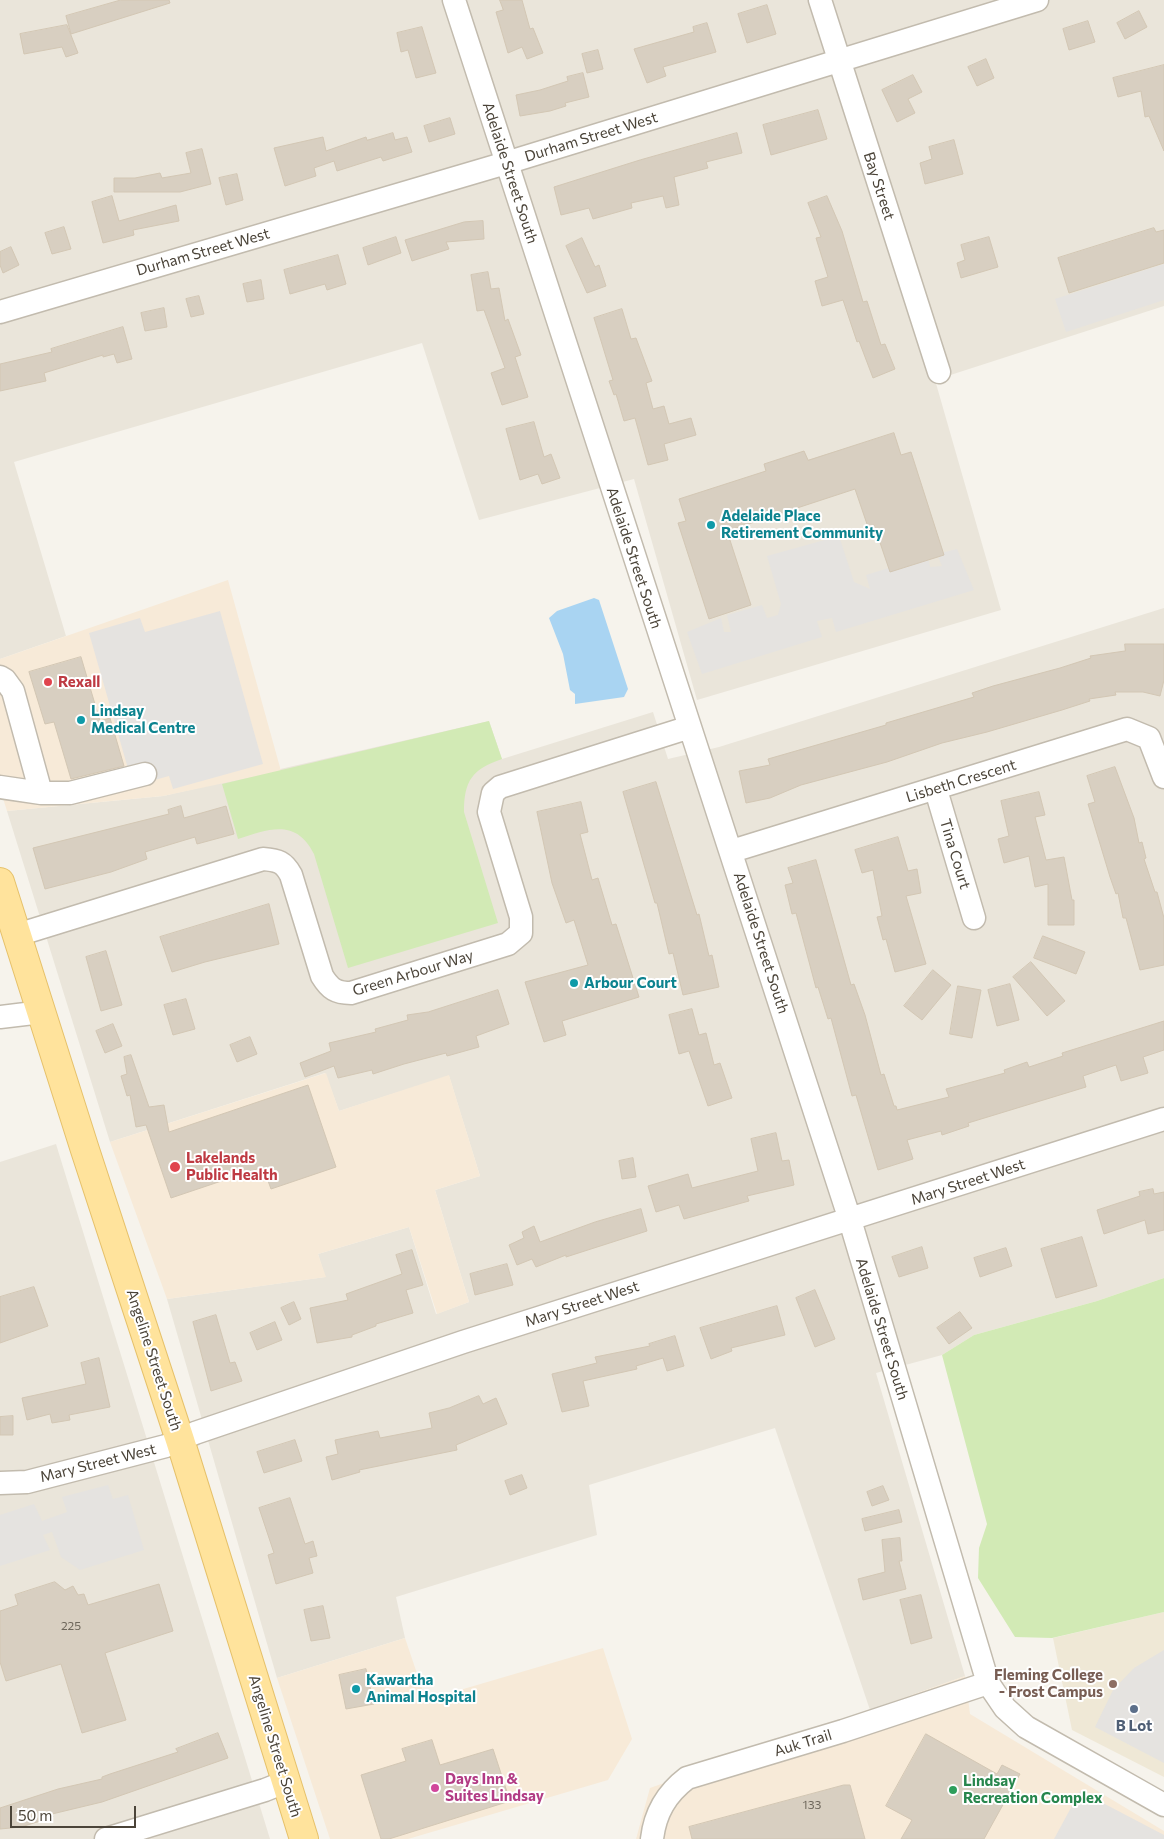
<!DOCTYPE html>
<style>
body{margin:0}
#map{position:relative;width:1164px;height:1839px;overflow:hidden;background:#f6f3ec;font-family:Commissioner,sans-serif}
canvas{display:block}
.scale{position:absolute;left:10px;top:1806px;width:126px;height:22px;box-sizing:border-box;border:2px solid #4b4439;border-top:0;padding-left:6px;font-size:15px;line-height:18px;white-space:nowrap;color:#4b4439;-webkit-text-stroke:4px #fff;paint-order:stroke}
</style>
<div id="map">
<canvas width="1164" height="1839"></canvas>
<div class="scale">50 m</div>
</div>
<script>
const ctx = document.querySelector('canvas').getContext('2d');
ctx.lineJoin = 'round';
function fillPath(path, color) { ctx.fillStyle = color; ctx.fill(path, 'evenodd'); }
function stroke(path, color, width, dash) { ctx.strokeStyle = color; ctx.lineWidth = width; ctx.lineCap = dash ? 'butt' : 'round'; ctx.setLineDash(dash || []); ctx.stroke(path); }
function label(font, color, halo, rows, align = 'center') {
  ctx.font = font + ' Commissioner,sans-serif'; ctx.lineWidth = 4; ctx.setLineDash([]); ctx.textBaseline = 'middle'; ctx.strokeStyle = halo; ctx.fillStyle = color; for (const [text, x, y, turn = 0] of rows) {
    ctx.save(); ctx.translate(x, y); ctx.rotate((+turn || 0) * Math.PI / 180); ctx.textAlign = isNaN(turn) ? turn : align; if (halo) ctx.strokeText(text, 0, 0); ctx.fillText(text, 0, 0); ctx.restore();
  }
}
const residential = new Path2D(`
 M0,0h1164v306l-229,74 66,230 -304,90 -63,-221 -155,41 -57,-177 -408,119 52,174 -66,23z
 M1164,608v670l-67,23 -123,34 -32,20 -66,18 89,303 -95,34 -95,-282 -186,57 8,50 -201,62 9,41 -128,40 -110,-379 158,-22 -7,-23 91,-27 27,87 33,-12 -34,-112 45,-14 -31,-100 -110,35 -14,-38 -215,69 -103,-331 156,-15 326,-75 13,38 151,-47 15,47 51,-12z
 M56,1144l214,695h-270v-677z`);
const commercial = new Path2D(`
 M228,580l53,191 -118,25 -156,15 -7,-22v-130z
 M326,1073l13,38 110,-36 31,101 -45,14 34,112 -32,12 -28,-87 -91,27 8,23 -159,22 -57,-157z
 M405,1638l21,62 177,-52 29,91 -24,41 -200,59h-78l-53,-161z
 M965,1676l5,38 194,117v8h-528l14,-51z`);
const education = new Path2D(`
 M1164,1612v165l-92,-47 -19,-92z`);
const green = new Path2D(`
 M489,721l13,38c-30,10 -38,22 -38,53l34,111 -150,45 -34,-114c-18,-36 -45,-25 -76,-15l-16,-55z
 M1164,1278v334l-112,26 -37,-1 -37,-59 1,-30 8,-24 -45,-169 32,-20 123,-34z`);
const parking = new Path2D(`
 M1164,264v36l-98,32 -11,-33z
 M839,536l15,46 16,7 -4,-14 62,-19 2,11 12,-1 -5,-12 20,-5 17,41 -138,42 -4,-14 -15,3 5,16 -120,37 -15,-42 34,-14 3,14h7l-4,-17 35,-10 5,13 11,-3 3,-11 -14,-48z
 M220,611l43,153 -90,25 -4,-13 -36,10 -44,-153 51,-15 5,14z
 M108,1485l5,14 15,-4 16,55 -64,20 -19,-13 -9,-25 -9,3 7,15 -50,16v-51l34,-11 8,17 25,-9 -5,-15z
 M1164,1650v113l-69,-36 18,-37 21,-22z
 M1080,1791l84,44v4h-110z`);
const water = new Path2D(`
 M594,598l5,2 29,89 -4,8 -49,7v-10l-5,-4 -7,-36 -14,-36 8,-7z`);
const building = new Path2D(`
 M121,0h48l1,3 -99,31 -5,-18z
 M500,0h22l8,29 3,-1 10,25 -16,6 -5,-12 -14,6 -12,-41 7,-2z
 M767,5l9,29 -29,9 -9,-29z
 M1139,11l8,16 -22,12 -8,-16z
 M1088,21l7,21 -26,8 -6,-21z
 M707,23l9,29 -53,15 3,9 -19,7 -13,-34 60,-17 -1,-5z
 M67,25l11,28 -12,4 -4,-10 -38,7 -4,-20z
 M422,27l14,46 -20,5 -8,-28 -7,2 -4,-19z
 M598,50l5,19 -16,4 -5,-19z
 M986,59l8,19 -17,8 -9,-19z
 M1164,65v86l-15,-35 -4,1 -4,-26 -23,6 -5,-19z
 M583,73l6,24 -24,6 1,3 -16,5 -30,5 -4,-21 24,-5 28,-9 -1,-4z
 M913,75l9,17 -14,7 7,14 -18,9 -15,-32z
 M818,110l9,29 -56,16 -8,-30z
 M450,118l5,16 -26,8 -5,-16z
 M393,133l2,7 12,-3 5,15 -29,9 -2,-4 -44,14 -3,-10 -20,7 2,8 -31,10 -11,-38 49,-11 3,14 40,-14 1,3z
 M737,133l5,20 -36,9 2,6 -34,9 5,28 -13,3 -3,-12 -32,7 1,5 -39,11 -4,-11 -28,7 -7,-28 86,-27z
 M954,140l9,34 -38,10 -5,-21 12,-4 -3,-12z
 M202,149l9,35 -31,8h-66v-14h21l25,-5 2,5 29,-5 -5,-20z
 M237,174l6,26 -17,5 -7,-27z
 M112,196l7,25 57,-16 3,16 -46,9 1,5 -31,8 -11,-41z
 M827,196l15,35 21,71 4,-1 14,44 4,-1 10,25 -22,9 -14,-37 -2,1 -14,-42 -21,6 -7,-25 13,-4 -12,-39 5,-1 -13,-34z
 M483,221l1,18 -38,3 3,7 -37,12 -7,-21 59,-18z
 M64,227l7,22 -19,5 -7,-21z
 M1154,228l2,4 8,-2v33l-95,30 -11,-35z
 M396,237l5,16 -33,12 -5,-17z
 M989,237l9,30 -37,11 -4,-15 8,-3 -4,-15z
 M582,238l13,29 4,-2 7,21 -19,7 -21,-47z
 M11,247l8,18 -16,8 -3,-8v-13z
 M338,255l8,29 -19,6 -2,-6 -35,10 -6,-24z
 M488,272l3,17 8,-1 6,33 3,-2 13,36 -6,2 13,40 -26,8 -11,-32 14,-5 -21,-58 -7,1 -6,-36z
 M261,280l3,19 -17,3 -4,-18z
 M199,296l5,18 -13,3 -5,-18z
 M164,308l3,19 -22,4 -4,-18z
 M622,309l9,30 5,-1 16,43 -6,2 7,26 11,-3 5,18 22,-6 5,17 -32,9 4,16 -20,5 -13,-47 -11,3 -8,-27 -2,1 -5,-14 4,-1 -19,-62z
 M123,327l9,32 -15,4 -3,-9 -11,3v-2l-59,18 2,8 -46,10v-27l52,-12 -1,-3z
 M534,422l10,35 7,-3 9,24 -18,6 -4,-10 -18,6 -14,-51z
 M894,433l7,22 10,-3 33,103 -54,17 -16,-47 -6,2 -13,-38 -128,42 24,74 -42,14 -31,-96 8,-2 -7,-22 87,-28 -2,-7 40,-13 4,9z
 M1125,644h39v36l-4,16 -17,-4h-28l1,3 -27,4 1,2 -28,9 -75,22 -45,11 -55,19 -86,23 -31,13 -24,5 -7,-32 31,-6 -2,-6 118,-34v-2l88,-26 -2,-4 21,-7 67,-18 31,-10 -1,-2 35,-5z
 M81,657l19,64 10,-3 14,48 -53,13 -17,-57 -9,2 -16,-52z
 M1115,767l19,51 5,25 3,-1 4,16 -2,1 11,33h2l7,26v47l-24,5 -14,-52h-3l-5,-25 -2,1 -6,-17 -22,-73 7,-2 -8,-26z
 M656,782l41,133 2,-1 10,42 3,-1 7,32 -36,8 -10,-42 -4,1 -12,-51h-2l-32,-111z
 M1039,792l6,23 -10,2 11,43 18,-3 8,43h2v25h-26v-41l-13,3 -6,-31 -25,7 -6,-24 11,-3 -8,-35z
 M581,802l7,30 -8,2 12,46 6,-2 14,47 4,-1 23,73 -77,24 4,14 -22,7 -19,-60 63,-17 -14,-45 -8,3 -14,-40 -15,-71z
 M181,806l3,12 42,-12 8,28 -37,10 -2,-7 -50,15 2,7 -36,13 -66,17 -12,-41 136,-34 -1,-4z
 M898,837l10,34 9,-2 4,24 -15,3 20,68 -31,8 -9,-33 -3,1 -6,-23 5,-1 -9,-46 -11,3 -7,-23z
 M816,860l35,125 3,-1 11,31 16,60 3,-1 10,32h2l1,4 52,-13 -3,-8 59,-16 -1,-3 23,-8 2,5 34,-11 -1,-3 102,-32v29l-21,7 5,16 -27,8 -5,-16 -33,11 3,11 -118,36 1,3 -27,9 -1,-4 -34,9 6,19 -35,11 -22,-75 -4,1 -21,-78 -3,1 -10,-32 -2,1 -20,-75 -4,1 -7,-29 8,-2 -5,-15z
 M269,904l10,40 -74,18 -33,10 -12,-35z
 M1043,936l42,16 -9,22 -42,-16z
 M106,951l16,54 -21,6 -15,-54z
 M1031,962l34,39 -18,15 -34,-39z
 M933,970l18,15 -29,35 -18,-14z
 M1010,984l9,36 -22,6 -9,-36z
 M958,986l23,4 -9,48 -22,-4z
 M498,990l11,34 -33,12 3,11 -32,9 -1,-3 -42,11 -31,10 -1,-4 -34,8 -4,-12 -29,11 -5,-14 31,-12 -2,-8 47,-11 -1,-3 33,-9 -1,-5 21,-3z
 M186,999l9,30 -22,6 -9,-30z
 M692,1009l7,26 7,-2 8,32 6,-2 12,35 -24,8 -19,-55 -10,3 -10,-39z
 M113,1024l9,22 -17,7 -9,-22z
 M250,1037l7,17 -20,8 -7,-17z
 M131,1055l18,52 15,-2 5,27 139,-47 28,82 -65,22 -8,-22 -92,31 -25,-73 -10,2 -6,-32 -3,1 -6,-20 6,-2 -3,-17z
 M776,1133l6,28 7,-1 5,25 -47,11 2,5 -65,18 -5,-14 -23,7 -8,-26 40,-12 4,14 66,-17 -7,-32z
 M633,1158l3,19 -14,2 -3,-18z
 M1153,1189l1,5 10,-2v38l-16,4 -3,-14 -41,14 -7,-24 43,-14 -1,-4z
 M641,1209l6,22 -81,26v-2l-30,12 -4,-8 -15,6 -8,-20 15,-7 -2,-6 12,-6 6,16 55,-20z
 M1082,1237l15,49 -41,12 -15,-49z
 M922,1247l6,21 -29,9 -7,-20z
 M1006,1248l6,18 -32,11 -6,-19z
 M412,1250l11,35 -17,5 7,23 -37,11v2l-24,9v2l-35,6 -7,-35 38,-8 -2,-6 56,-20 -6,-19z
 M507,1264l6,21 -38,10 -5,-21z
 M34,1287l14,39 -48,17v-46z
 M815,1290l20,49 -20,8 -19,-49z
 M294,1302l7,17 -12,6 -8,-17z
 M777,1306l8,29 -54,13 1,3 -21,8 -11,-31z
 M960,1312l12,16 -23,16 -12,-16z
 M216,1315l14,48 5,-1 7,19 -31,10 -18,-69z
 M275,1322l7,18 -25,10 -7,-17z
 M675,1336l9,30 -17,5 -4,-13 -27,8 1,3 -54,12 6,25 -27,6 -10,-38 45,-11 -2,-6 55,-11 -1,-2z
 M99,1358l11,49 -41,8 1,5 -18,3 -2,-9 -23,6 -5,-22 64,-14 -5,-21z
 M479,1396l4,8 13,-6 11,26 -51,21 1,5 -98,20 1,2 -28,8 -6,-23 12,-3 -3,-14 43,-9 2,7 52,-10 -3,-15 20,-5z
 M13,1416v19h-13v-18z
 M295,1440l7,21 -38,12 -7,-21z
 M522,1475l5,13 -17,7 -5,-14z
 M883,1486l6,14 -17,6 -5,-14z
 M290,1498l15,46 8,-3 4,15 -8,2 4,15 -37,11 -8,-29 6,-2 -15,-45z
 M899,1510l3,12 -37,9 -3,-12z
 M900,1538l2,23h-3l7,28 -43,11 -5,-21 27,-7 -3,-32z
 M55,1582l10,8 8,-4 5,9 6,-1 4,11 71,-21 14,47 -68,22 21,67 -44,13 -21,-69 -55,17 -6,-19v-51l18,-6 -3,-10z
 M921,1595l11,43 -21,6 -11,-44z
 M323,1606l7,32 -19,3 -7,-31z
 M366,1669l8,35 -28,5 -7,-34z
 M218,1733l10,25 -126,44 -50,12 1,3 -32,10 -21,2v-21l58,-19 44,-10v-2l8,-3 68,-22 -2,-3z
 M926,1734l71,40 5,-9 18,9 -36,65h-83l11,-19 -26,-14z
 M432,1740l8,25 53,-16 17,52 -121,38h-8l-20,-64 45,-14 -4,-12z
 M844,1785h6l15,54h-173l-3,-12z`);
const minor = new Path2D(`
 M454,0l396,1220 138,463 17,25 21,19 138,78
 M820,0l119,372
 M0,312l506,-149 531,-163
 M0,677l5,3 8,11 28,102
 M0,787l41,6h29l75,-19
 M936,790l38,128
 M732,851l395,-122 22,9 15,39
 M17,935l246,-76c15,1 21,3 28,16l31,101c8,13 14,17 29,17l157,-49 13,-11v-16l-32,-105 4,-19 7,-6 190,-60
 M0,1017l42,-5
 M0,1483l27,-1 139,-36 29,-13 268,-91 701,-223
 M106,1839l159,-49 20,-8
 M652,1839c3,-26 14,-45 35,-61l156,-47 145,-48`);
const major = new Path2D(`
 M0,882l85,268 95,290 124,399`);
const markers = [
 [711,525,5,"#0f9aa8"],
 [48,682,5,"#e0444e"],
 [81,720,5,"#0f9aa8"],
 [574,983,5,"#0f9aa8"],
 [175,1167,6,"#e0444e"],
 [1113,1684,5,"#8d6e63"],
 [356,1689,5,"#0f9aa8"],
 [1134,1709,5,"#5c6f8a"],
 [435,1788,5,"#d1479c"],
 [953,1790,5,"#2e9e5b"]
];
const numberNames = [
 ["225",71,1626],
 ["133",812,1805]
];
const streetNames = [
 ["Durham Street West",591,137,-17],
 ["Adelaide Street South",510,173,72],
 ["Bay Street",879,186,72],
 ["Durham Street West",203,252,-16],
 ["Adelaide Street South",634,558,72],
 ["Lisbeth Crescent",961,781,-17],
 ["Tina Court",955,854,73],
 ["Adelaide Street South",761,943,72],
 ["Green Arbour Way",413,973,-17],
 ["Mary Street West",968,1182,-18],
 ["Mary Street West",582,1304,-18],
 ["Adelaide Street South",882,1329,73],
 ["Angeline Street South",154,1360,72],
 ["Mary Street West",98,1463,-14],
 ["Auk Trail",803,1743,-17],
 ["Angeline Street South",275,1746,73]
];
const cultureNames = [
 ["Adelaide Place",721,516],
 ["Retirement Community",721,533],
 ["Lindsay",91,711],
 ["Medical Centre",91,728],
 ["Arbour Court",584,983],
 ["Kawartha",366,1680],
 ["Animal Hospital",366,1697]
];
const healthNames = [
 ["Rexall",58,682],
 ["Lakelands",186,1158],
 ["Public Health",186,1175]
];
const educationNames = [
 ["Fleming College",1103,1675],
 ["- Frost Campus",1103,1692]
];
const serviceNames = [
 ["B Lot",1134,1726]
];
const hotelNames = [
 ["Days Inn &",445,1779],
 ["Suites Lindsay",445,1796]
];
const leisureNames = [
 ["Lindsay",963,1781],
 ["Recreation Complex",963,1798]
];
fillPath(residential, '#eae5da');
fillPath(commercial, '#f7ead8');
fillPath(education, '#efe8d6');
fillPath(green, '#d2eab5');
fillPath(parking, '#e5e3e0');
fillPath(water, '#a9d4f2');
fillPath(building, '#d8cfc1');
stroke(building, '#d3c7b4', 1);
stroke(minor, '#c2bbae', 25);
stroke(major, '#e6c16a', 30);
stroke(minor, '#fff', 22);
stroke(major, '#ffe39c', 28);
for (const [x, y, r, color] of markers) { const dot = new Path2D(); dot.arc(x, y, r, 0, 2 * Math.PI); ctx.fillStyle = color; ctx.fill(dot); stroke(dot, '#fff', 2); }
label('12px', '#6e675b', null, numberNames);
label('15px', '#4b4439', '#fff', streetNames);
label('bold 15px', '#0d838f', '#fff', cultureNames, 'left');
label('bold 15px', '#be3a42', '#fff', healthNames, 'left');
label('bold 15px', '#785e54', '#fff', educationNames, 'right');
label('bold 15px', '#4e5e75', '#fff', serviceNames);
label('bold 15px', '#b23c85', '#fff', hotelNames, 'left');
label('bold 15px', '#27864d', '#fff', leisureNames, 'left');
</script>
